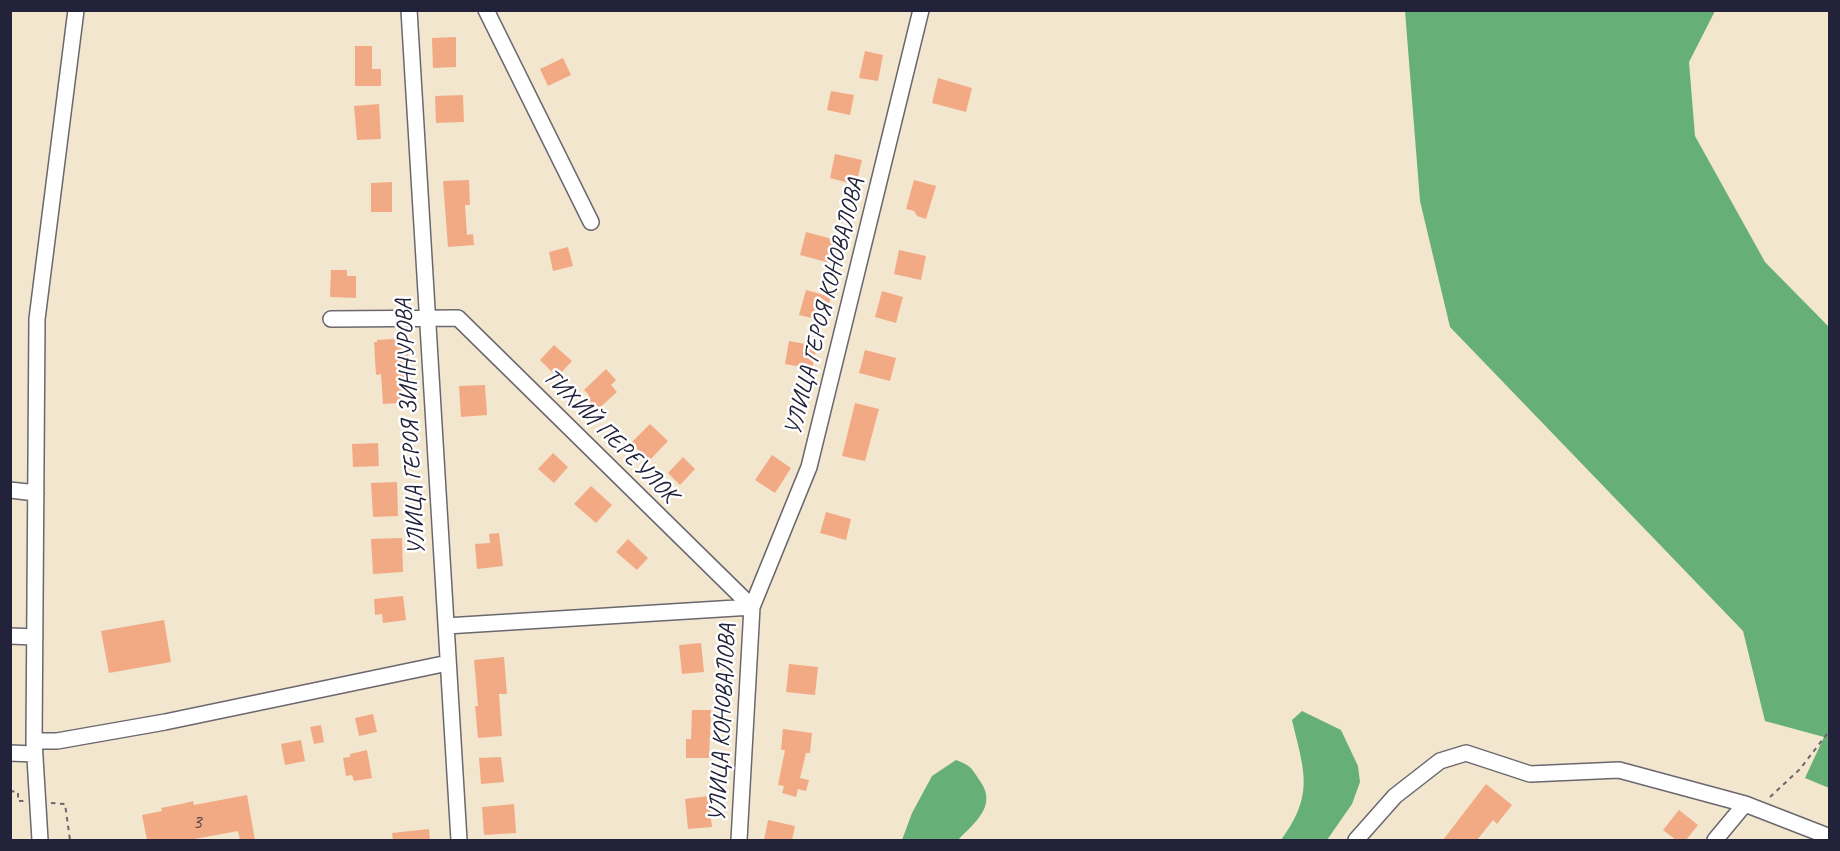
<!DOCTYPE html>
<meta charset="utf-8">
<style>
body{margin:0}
#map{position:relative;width:1840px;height:851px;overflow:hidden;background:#f3e6ce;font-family:Caveat,sans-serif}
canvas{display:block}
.frame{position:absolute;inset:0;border:12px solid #22223b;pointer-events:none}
</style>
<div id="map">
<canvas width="1840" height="851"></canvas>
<div class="frame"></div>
</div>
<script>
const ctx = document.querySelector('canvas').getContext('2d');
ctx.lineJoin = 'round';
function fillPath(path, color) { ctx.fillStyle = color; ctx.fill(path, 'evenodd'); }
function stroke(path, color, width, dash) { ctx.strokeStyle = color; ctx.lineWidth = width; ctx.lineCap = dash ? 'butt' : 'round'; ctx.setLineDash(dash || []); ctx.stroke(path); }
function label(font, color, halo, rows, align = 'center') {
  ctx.font = font + ' Caveat,sans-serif'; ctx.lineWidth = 5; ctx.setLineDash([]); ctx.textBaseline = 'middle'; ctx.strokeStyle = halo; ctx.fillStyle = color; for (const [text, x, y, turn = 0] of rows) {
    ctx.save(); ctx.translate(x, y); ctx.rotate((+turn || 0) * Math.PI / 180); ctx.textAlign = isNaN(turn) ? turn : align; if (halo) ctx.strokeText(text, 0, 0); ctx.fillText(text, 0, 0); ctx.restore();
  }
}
const forest = new Path2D(`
 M1405,11h310l-26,51 6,74 70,126 64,65v461l-24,-10 19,-41 -59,-16 -22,-90 -293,-304 -30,-126z
 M1302,711l39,19 17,36 2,16 -8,22 -25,36h-46c34,-46 23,-69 11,-120z
 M956,760c15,6 15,7 24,21 18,25 -6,42 -22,59h-56l10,-27 20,-37z`);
const building = new Path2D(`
 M456,37v30l-23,1 -1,-30z
 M355,46h17v23h9v17h-26z
 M865,51l18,4 -5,26 -19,-3z
 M563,58l8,17 -23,11 -8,-17z
 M938,78l34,10 -6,24 -34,-9z
 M831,91l23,4 -4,20 -23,-5z
 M463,95l1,27 -28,1 -1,-27z
 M379,104l2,35 -24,1 -3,-34z
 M835,154l27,6 -6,25 -26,-7z
 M469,180l1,25h-5l2,30 6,-1 1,11 -26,2 -5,-66z
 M914,180l22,6 -10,33 -9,-3 -3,-5 -8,-2z
 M392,182v30h-21v-29z
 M806,232l34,9 -6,23 -34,-9z
 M568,247l5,19 -20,5 -4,-19z
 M899,250l27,6 -5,24 -27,-6z
 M331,270h16v6h9v22l-26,-1z
 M806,290l25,7 -7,24 -25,-6z
 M882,291l21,6 -7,26 -21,-6z
 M407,338l3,42h4l1,22 -32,2 -2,-30 -5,1 -2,-33h3v-2z
 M789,341l28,5 -5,23 -27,-5z
 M554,345l18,16 -15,16 -17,-17z
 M865,350l31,8 -6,23 -31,-8z
 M606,369l10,11 -5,5 6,7 -20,18 -2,-2 -9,3 1,-11 -1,-2 3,-3 -5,-5z
 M485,385l2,30 -26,2 -2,-31z
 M855,403l24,6 -14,52 -23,-5z
 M650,424l18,17 -19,20 -18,-18z
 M378,443l1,23 -26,1 -1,-23z
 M553,453l15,14 -14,16 -16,-14z
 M772,455l19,13 -16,25 -20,-13z
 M683,457l12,12 -15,16 -12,-12z
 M397,482l1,34 -25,1 -2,-34z
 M591,486l21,19 -16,18 -22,-19z
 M826,512l25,7 -5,21 -26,-7z
 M499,533l4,33 -26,3 -2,-25 15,-1 -1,-9z
 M402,538l1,34 -30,2 -2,-35z
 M628,539l20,19 -11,12 -21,-18z
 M403,596l3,24 -23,3 -1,-9 -7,1 -1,-16z
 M164,620l7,42 -62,11 -8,-42z
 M701,643l3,29 -22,2 -3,-29z
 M504,657l3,37h-8l3,42 -24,2 -3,-32h3l-4,-46z
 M789,664l29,3 -3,28 -29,-3z
 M692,710h19l-2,48h-23v-19h5z
 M373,714l4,18 -18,4 -4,-18z
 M321,725l3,17 -10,2 -4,-17z
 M783,729l29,4 -2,20h-4l-6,25 9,2 -3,11 -8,-2 -2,8 -14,-4 2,-7 -6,-1 7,-35h-4z
 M301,740l4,21 -20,4 -4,-21z
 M367,750l5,28 -18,3 -2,-6 -6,1 -3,-18 7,-1v-3z
 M501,757l3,25 -23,2 -2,-26z
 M1486,784l26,21 -15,19 -4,-4 -16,20h-34z
 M247,795l8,45h-15l-2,-9 -49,9h-42l-5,-25 20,-4 -1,-3 20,-4 12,-3 1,4z
 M708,796l4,31 -24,2 -3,-30z
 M514,804l2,29 -32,2 -2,-28z
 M1679,810l19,15 -12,15h-10l-13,-10z
 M768,820l27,6 -3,14h-28z
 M429,829l1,11h-37l-1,-7z`);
const path = new Path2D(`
 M10,791l8,1v9h7
 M1770,797l30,-28 30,-39
 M51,803l14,1 5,36`);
const minor = new Path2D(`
 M409,10l50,830
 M486,10l105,212
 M331,319l127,-1 294,289
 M10,490l26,3
 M446,626l306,-19
 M10,636l25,1
 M34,741h23l108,-19 283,-59
 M10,753l24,1
 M40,840l-6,-99 3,-422 39,-309
 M739,840l13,-233 57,-140 112,-457
 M1356,840l39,-44 45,-35 26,-8 64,21 89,-4 126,34 85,33
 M1715,840l30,-36`);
const numberNames = [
 ["3",197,822]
];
const streetNames = [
 ["УЛИЦА ГЕРОЯ КОНОВАЛОВА",825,307,-76],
 ["УЛИЦА ГЕРОЯ ЗИННУРОВА",411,427,-93],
 ["ТИХИЙ ПЕРЕУЛОК",610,436,45],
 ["УЛИЦА КОНОВАЛОВА",723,723,-87]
];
fillPath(forest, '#66b078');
fillPath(building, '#f2aa85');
stroke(minor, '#6b676e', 18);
stroke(path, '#6b676e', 2, [4.5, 4.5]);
stroke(minor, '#fff', 15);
label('21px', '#56444e', null, numberNames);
label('24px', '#22223b', '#fff', streetNames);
</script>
